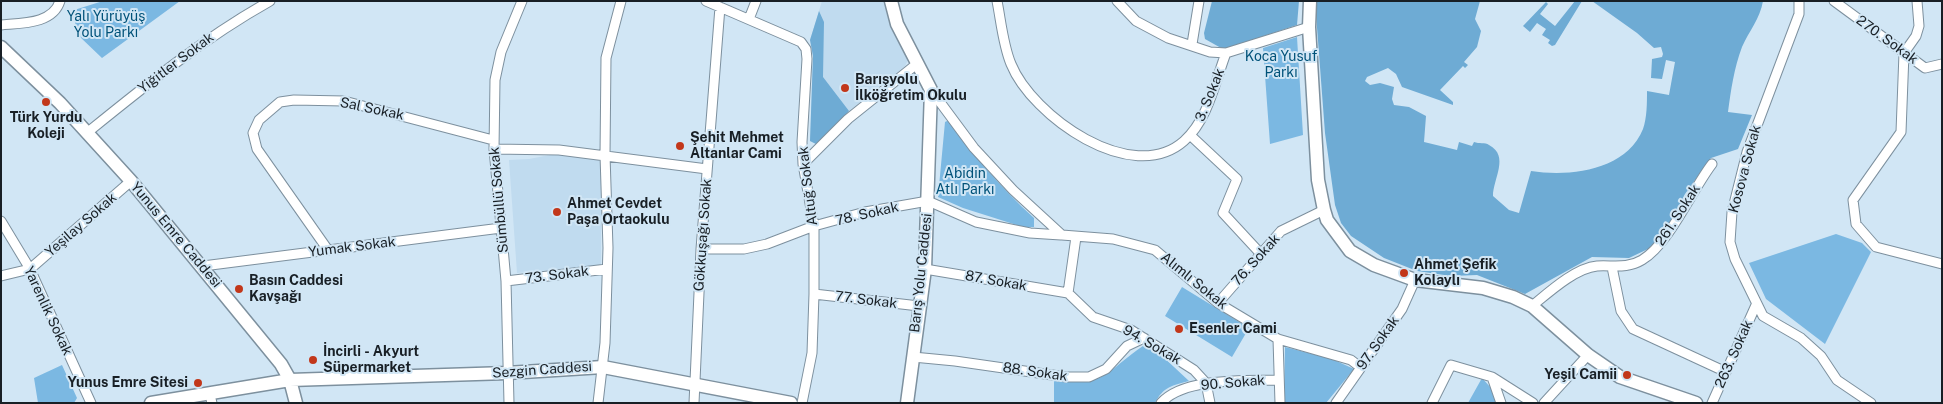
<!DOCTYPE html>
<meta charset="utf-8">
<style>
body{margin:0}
#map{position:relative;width:1943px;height:404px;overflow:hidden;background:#d1e6f5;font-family:"Public Sans",sans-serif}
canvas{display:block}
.frame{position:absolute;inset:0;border:2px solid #181f25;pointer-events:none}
</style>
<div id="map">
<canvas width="1943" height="404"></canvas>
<div class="frame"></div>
</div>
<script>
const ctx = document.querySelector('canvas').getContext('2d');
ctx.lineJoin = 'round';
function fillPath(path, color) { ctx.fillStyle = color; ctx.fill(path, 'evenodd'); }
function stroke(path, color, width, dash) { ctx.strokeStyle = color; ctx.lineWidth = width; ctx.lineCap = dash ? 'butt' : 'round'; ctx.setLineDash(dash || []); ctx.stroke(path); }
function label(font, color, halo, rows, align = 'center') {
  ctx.font = font + ' "Public Sans",sans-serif'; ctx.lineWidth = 4; ctx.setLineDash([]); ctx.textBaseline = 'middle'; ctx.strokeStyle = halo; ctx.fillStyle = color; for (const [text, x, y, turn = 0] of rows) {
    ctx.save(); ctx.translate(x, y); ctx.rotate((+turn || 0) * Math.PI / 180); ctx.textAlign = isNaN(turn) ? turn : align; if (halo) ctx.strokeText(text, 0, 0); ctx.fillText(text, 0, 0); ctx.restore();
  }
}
const built = new Path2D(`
 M822,1h61l6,21 19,38 -3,6 -56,45 -31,34 -8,-4 3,-85 -3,-16z
 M555,154l46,4v106l-6,2 -78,7 -8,-113 20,-1z`);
const green = new Path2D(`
 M103,1h77l-78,57 -22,-21 -9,-26z
 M1297,37l6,98 -33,9 -7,-96z
 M949,120c25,36 52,68 85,98v9h-11l-60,-19 -25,-11 7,-75z
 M1836,234l26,9 9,9 -46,92 -59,-45 -17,-36z
 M1182,287l67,41 -17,29 -67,-41z
 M1143,346l16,7 30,28c-16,4 -26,6 -34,22h-101v-25c52,11 50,-6 89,-32z
 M1285,347l47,12 22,10 -28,34h-42z
 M62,365l15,33 -3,5h-36l-4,-25z
 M1482,378l10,11 5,14h-29z`);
const forest = new Path2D(`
 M1212,1h87l-2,24 -69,23h-7l-16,-9 -1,-6z
 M1315,1h165l-5,18 6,12 -4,16 -13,15 4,3 -3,3 -2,-2 -23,24 13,12v3l-51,-18 -6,-13 -8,-6 -21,9 -2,4 5,4 10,-2 14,4 -2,12 2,6 15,2 17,9 -2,26 33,8 2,-8 13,4 2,-4c5,2 11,0 15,3 21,11 4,34 4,51l16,14 10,3 12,-42c38,6 95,0 112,-42 4,-11 4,-26 4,-38l22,4 6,-33 -9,-2 -4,19 -11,-1 1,-19 10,-2 1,-3 -2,-7 -7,1 -17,-15 -45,-32h171c-3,18 -14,30 -21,46 -8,21 -11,43 -14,65l24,3 -14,34 -27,9 -26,36 -18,35 -19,20 -19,9 -37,-1 -67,37 -48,-19 -26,1 -34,-5 -33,-13 -33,-22 -10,-13 -6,-18 -10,-72z
 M1575,1h7l-27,44 -3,1 -4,-3 2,-3 -8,-5 4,-6 -9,-6 -7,9 -7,-6 23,-24 2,2 -8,10 15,12z
 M819,11l5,11 -1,55 26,34 -31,34 -8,-4 3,-85 -3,-16z`);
const street = new Path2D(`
 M706,1l95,41 5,7 1,10 -5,83 1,22 11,62v68l-2,59 -10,50
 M997,1c4,20 6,44 14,63 21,52 121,123 173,77 24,-21 31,-59 42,-88
 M1117,1l19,20 32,17 42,14 16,1 83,-26
 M1799,1v13l-52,138 -15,60 -2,30 5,17 28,57 38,22 20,18 16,24 34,23
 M1834,1l91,67 17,-4
 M1917,1l2,25 -3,10 -12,17 -3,79 -48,68 3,24 20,23 66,17
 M749,19l7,-18
 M1,25c21,-2 52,-1 59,-24
 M1192,44l7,-43
 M931,90l43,58 39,42 49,45 51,4 42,11 63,53 60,36 73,21 9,7
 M88,132c58,-47 116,-94 182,-131
 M1190,135l47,44 -14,34 37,40
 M494,149l65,1 148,19
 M803,164l45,-45 70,-56
 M1,221l29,48 61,134
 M1076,237l-8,56 25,24 38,13 63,40 12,13 4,20
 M701,249h43l23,-5 47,-18 51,-14 63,-11 48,21 54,11 31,2
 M328,250l-71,-101 -4,-16 6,-13 21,-18 14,-2 50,1 149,39
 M203,266l298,-38
 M1612,267l9,44 12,18 93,43
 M925,269l143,24
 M1,276l29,-7 101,-88
 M506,281l101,-12
 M814,294l105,12
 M1218,303l63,-72 43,-21
 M1532,306c16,-13 43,-38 65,-40 16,-1 30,3 45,-6 27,-16 50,-70 70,-96
 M1278,339l2,64
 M913,357l42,4 111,16h23l17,-8 21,-23 17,-8
 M1492,377l9,26
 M210,395l2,8
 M509,403l-3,-122 -12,-132 1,-69 6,-28 21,-51
 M598,403l7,-60 3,-95 -3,-93 1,-97 15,-57
 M694,403l7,-154 19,-242
 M1161,403c23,-26 86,-22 118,-23
 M1336,403l66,-94 13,-29
 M1432,403l19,-38 41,12 41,26
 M1544,403l44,-48
 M1712,403l44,-98`);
const secondary = new Path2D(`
 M891,1l6,23 34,66 -6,179 -18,134
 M1310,1l-1,26 9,153 6,30 3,10 23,31 24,14 41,15 68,8 30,9 19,9 56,49 32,22 76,26
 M1,47l59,56 71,78 150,183 9,16 6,23
 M151,403l139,-23 217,-7 96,-6 188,36`);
const markers = [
 [845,88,5,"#c2371a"],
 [46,102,5,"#c2371a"],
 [680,146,5,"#c2371a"],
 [557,212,5,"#c2371a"],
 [1404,273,5,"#c2371a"],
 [239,289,5,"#c2371a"],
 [1179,329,5,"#c2371a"],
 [313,360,5,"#c2371a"],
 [1627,375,5,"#c2371a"],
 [198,383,5,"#c2371a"]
];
const parkNames = [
 ["Yalı Yürüyüş",106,17],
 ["Yolu Parkı",106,33],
 ["Koca Yusuf",1281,57],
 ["Parkı",1281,73],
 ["Abidin",965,174],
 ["Atlı Parkı",965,190]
];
const streetNames = [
 ["270. Sokak",1887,40,36],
 ["Yiğitler Sokak",176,63,-37],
 ["3. Sokak",1210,95,-68],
 ["Sal Sokak",372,109,12],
 ["Kosova Sokak",1745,169,-75],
 ["Altuğ Sokak",808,186,-97],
 ["Sümbüllü Sokak",499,200,-95],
 ["78. Sokak",867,214,-13],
 ["261. Sokak",1678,215,-57],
 ["Yeşilay Sokak",81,225,-41],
 ["Yunus Emre Caddesi",176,235,50],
 ["Gökkuşağı Sokak",703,235,-86],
 ["Yumak Sokak",352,247,-7],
 ["76. Sokak",1256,260,-48],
 ["Barış Yolu Caddesi",921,273,-84],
 ["73. Sokak",557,275,-7],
 ["87. Sokak",996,281,10],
 ["Alımlı Sokak",1194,281,39],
 ["77. Sokak",866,300,7],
 ["Yarenlik Sokak",48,311,65],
 ["97. Sokak",1378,343,-55],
 ["94. Sokak",1152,345,30],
 ["263. Sokak",1734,354,-66],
 ["Sezgin Caddesi",542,370,-4],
 ["88. Sokak",1035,372,8],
 ["90. Sokak",1233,383,-5]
];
const poiNames = [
 ["Barışyolu",855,80],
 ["İlköğretim Okulu",855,96],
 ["Türk Yurdu",46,118,"center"],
 ["Koleji",46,134,"center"],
 ["Şehit Mehmet",690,138],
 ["Altanlar Cami",690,154],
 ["Ahmet Cevdet",567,204],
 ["Paşa Ortaokulu",567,220],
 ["Ahmet Şefik",1414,265],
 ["Kolaylı",1414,281],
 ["Basın Caddesi",249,281],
 ["Kavşağı",249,297],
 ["Esenler Cami",1189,329],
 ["İncirli - Akyurt",323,352],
 ["Süpermarket",323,368],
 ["Yeşil Camii",1617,375,"right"],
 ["Yunus Emre Sitesi",188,383,"right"]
];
fillPath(built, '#c0dbef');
fillPath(green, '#7bb8e2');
fillPath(forest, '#6eabd4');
stroke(street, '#7d909e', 11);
stroke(secondary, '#7d909e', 15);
stroke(street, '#fff', 9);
stroke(secondary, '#fff', 12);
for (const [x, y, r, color] of markers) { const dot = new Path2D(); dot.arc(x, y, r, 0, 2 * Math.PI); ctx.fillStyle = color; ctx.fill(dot); stroke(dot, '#d1e6f5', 2); }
label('14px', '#005279', '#d1e6f5', parkNames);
label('14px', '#181f25', '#d1e6f5', streetNames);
label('bold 14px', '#181f25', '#d1e6f5', poiNames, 'left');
</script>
